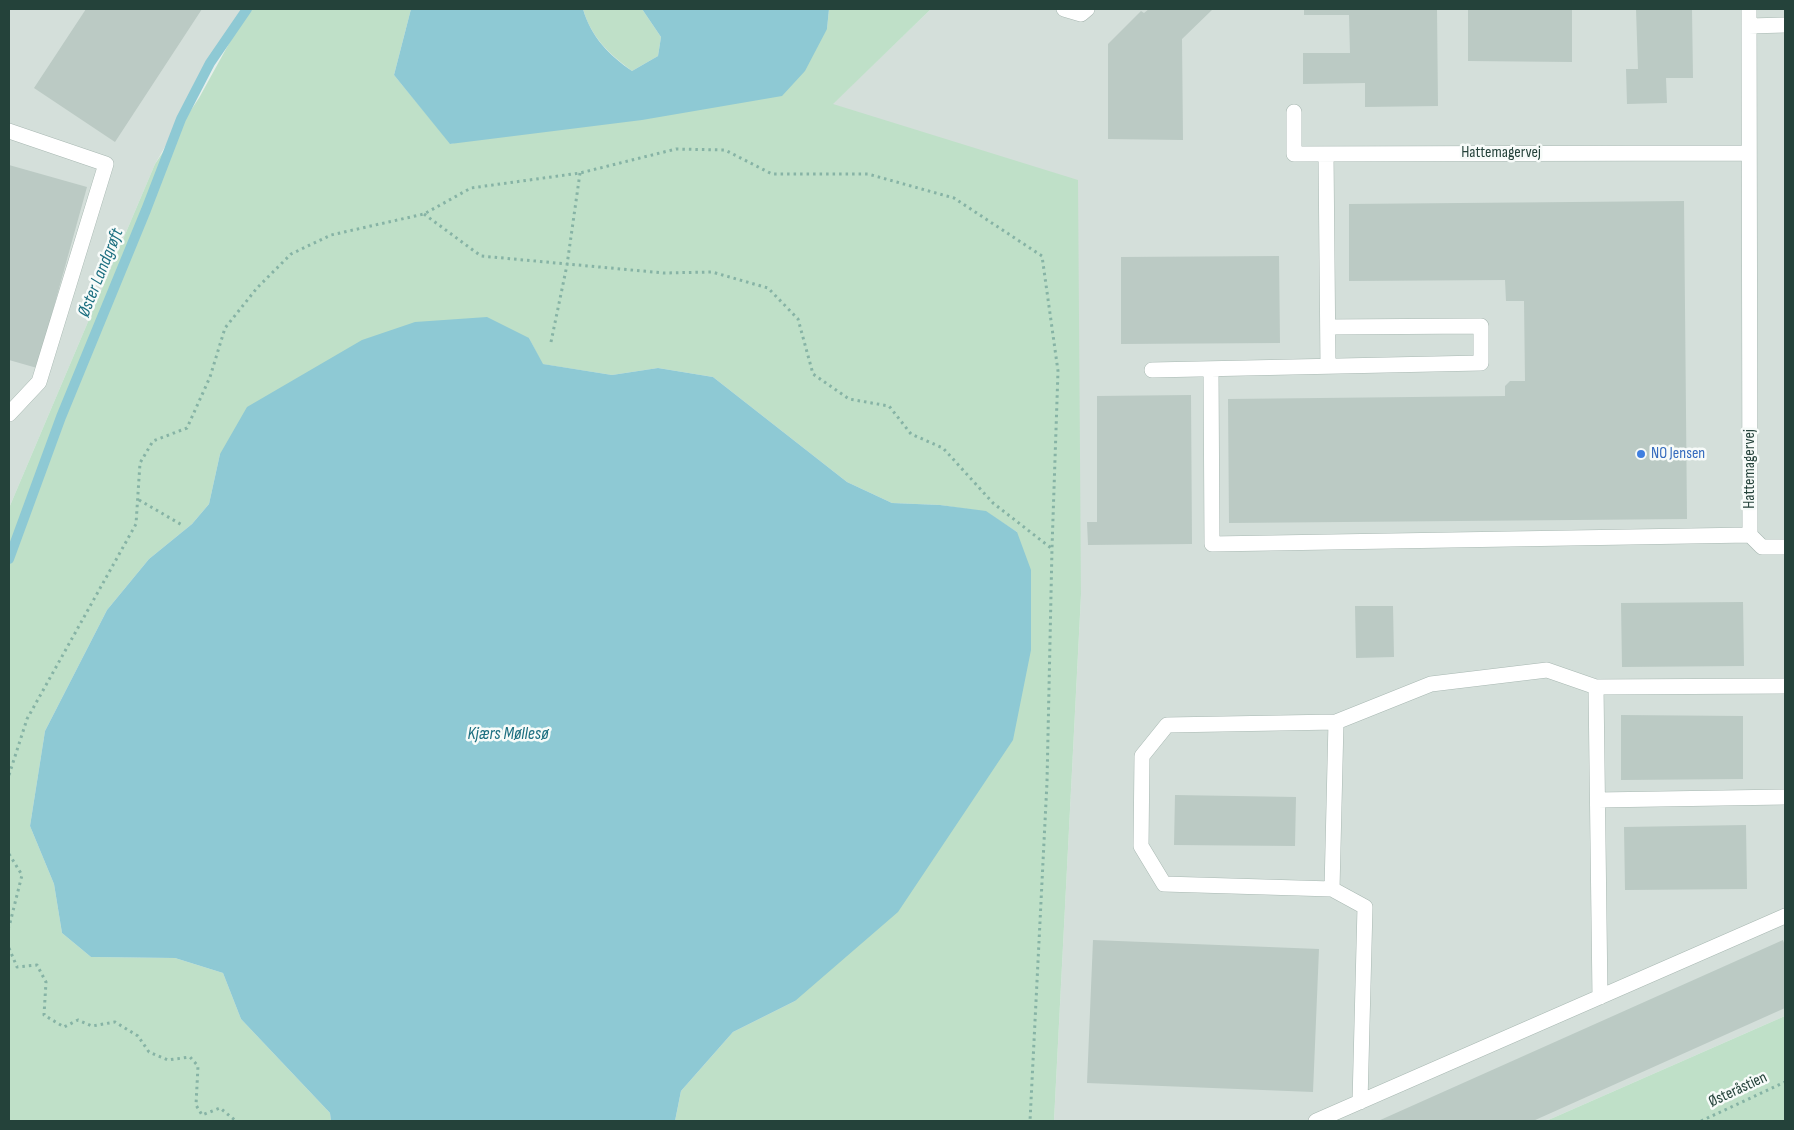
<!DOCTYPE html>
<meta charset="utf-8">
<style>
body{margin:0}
#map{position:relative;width:1794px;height:1130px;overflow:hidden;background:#e6efeb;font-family:"Sofia Sans Condensed",sans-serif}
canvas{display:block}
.frame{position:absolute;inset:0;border:10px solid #24423a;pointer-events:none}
</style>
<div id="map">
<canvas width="1794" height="1130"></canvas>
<div class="frame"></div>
</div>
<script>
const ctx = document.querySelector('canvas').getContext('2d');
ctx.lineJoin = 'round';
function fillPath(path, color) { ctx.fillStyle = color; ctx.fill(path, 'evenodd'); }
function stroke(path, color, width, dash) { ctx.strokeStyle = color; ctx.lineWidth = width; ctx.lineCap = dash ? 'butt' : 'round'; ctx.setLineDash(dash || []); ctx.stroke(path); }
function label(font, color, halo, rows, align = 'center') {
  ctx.font = font + ' "Sofia Sans Condensed",sans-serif'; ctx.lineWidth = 5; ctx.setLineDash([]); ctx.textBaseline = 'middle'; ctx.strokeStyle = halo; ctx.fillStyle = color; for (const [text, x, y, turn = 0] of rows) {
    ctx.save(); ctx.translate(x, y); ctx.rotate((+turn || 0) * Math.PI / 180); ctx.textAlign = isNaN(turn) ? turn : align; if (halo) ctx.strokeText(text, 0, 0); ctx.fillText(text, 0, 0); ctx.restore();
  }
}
const built = new Path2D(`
 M9,9h235l-89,155 -146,344z
 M931,9h854v1007l-239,105h-492l27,-526 -249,-491z`);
const green = new Path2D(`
 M248,9h163l-17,66 57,69 376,-115 2,-20h102l-98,95 245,76 3,415 -27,526h-379l6,-30 52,-59 62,-31 222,-469 -31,-20 -46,-7 -48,-2 -45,-21 -134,-105 -55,-9 -46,7 -70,-11 -13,-26 -309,116 -11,50 -17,20 -43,35 -42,51 -62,121 -15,95 24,58 8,49 29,24 84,1 48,15 18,46 89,94 1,8h-322v-613l146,-344 44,-66z
 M583,9h59l19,28 -3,19 -26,15c-23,-17 -41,-34 -49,-62z
 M1785,1016v105h-239z`);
const water = new Path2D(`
 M411,9h172c8,28 26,46 49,62l26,-15 3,-19 -19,-28h187l-2,20 -22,42 -23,25 -140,24 -192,24 -56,-69z
 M487,317l42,21 14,26 69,11 46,-7 55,9 134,105 45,21 48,2 46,6 31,21 14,38v80l-18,90 -115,172 -103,89 -62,31 -52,59 -6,30h-344l-1,-8 -89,-94 -18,-46 -48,-15 -84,-1 -29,-24 -8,-49 -24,-58 15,-95 62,-121 42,-51 43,-35 17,-20 11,-50 27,-47 115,-67 53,-18z`);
const stream = new Path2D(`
 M9,559l52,-142 85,-207 35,-91 29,-56 37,-54`);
const building = new Path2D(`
 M86,9h116l-87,133 -81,-54z
 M1149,9h64l-31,30 1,101 -75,-1v-95l33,-33 3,2z
 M1304,9h133l1,97 -73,1v-24l-62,1v-31h47l-1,-38h-45z
 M1468,9h104v53l-104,-1z
 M1636,9h56l1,69h-27l1,25 -40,1 -1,-35h12z
 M9,165l78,22 -50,181 -28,-8z
 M1684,201l3,318 -458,4 -1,-124 277,-3v-10l5,-5h15l-1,-80h-18l-1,-21 -156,1v-77z
 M1279,256l1,87 -159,1v-87z
 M1191,395l1,149 -104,1 -1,-23h10v-126z
 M1743,602l1,64 -122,1 -1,-64z
 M1355,606h38l1,51 -38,1z
 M1621,715l122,1v63l-122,1z
 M1175,795l121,2 -1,49 -121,-1z
 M1746,825l1,64 -122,1 -1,-63z
 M1093,940l226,9 -6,143 -226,-9z
 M1783,940l2,6v62l-252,113h-155z`);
const path = new Path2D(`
 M424,214l57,42 183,17 48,-1 56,16 30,31 15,55 36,25 40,7 22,28 32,14 50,55 58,45
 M551,342l16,-77 13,-92
 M139,500l43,25
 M9,775l18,-56 109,-195 4,-61 13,-22 34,-13 23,-51 15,-49 32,-40 34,-34 40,-19 93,-21 47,-26 109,-15 96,-24 49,1 47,24h96l86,24 88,58 16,115 -6,177 -5,234 -17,339
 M9,854l13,21 -13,52
 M9,948l8,19 20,-2 9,17 -2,33 20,12 14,-7 14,6 23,-4 23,14 11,16 19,8 22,-3 8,9 -2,39 6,10 18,-7 16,13
 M1701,1121l84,-39`);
const minor = new Path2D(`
 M1064,9l17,5 6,-5
 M1749,9l1,526 12,12h23
 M1749,26l36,-1
 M1294,112v42l455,-1
 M9,131l97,33 -67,218 -30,32
 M1326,154l2,212
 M1211,369l1,175 538,-9
 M1152,370l329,-7v-37l-153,1
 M1336,722l-4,167 -168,-5 -23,-38 1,-90 25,-31 169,-3 95,-38 116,-14 49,17
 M1598,800l187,-3
 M1332,889l33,18 -5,195
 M1600,997l-4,-310 189,-1
 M1316,1121l469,-205`);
const markers = [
 [1641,454,5,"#3f7fe0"]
];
const streetNames = [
 ["Hattemagervej",1501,153],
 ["Hattemagervej",1750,469,-90],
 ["Østeråstien",1738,1090,-25]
];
const shopNames = [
 ["NO Jensen",1651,454]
];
const waterNames = [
 ["Øster Landgrøft",101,273,-68],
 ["Kjærs Møllesø",508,734]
];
fillPath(built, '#d4dfda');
fillPath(green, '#bfe0c8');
fillPath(water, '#8ec9d4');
stroke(stream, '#8ec9d4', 10);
fillPath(building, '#bbcac4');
stroke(minor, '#a8b8b2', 16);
stroke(path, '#86b3a5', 3, [2.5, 4]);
stroke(minor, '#fff', 15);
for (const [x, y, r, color] of markers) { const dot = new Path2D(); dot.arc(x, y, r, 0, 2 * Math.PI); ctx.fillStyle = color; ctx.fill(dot); stroke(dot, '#f7fbf9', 2); }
label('16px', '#24423a', '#f7fbf9', streetNames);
label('16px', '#366cbe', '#f7fbf9', shopNames, 'left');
label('italic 18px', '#1c6f80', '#f7fbf9', waterNames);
</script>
